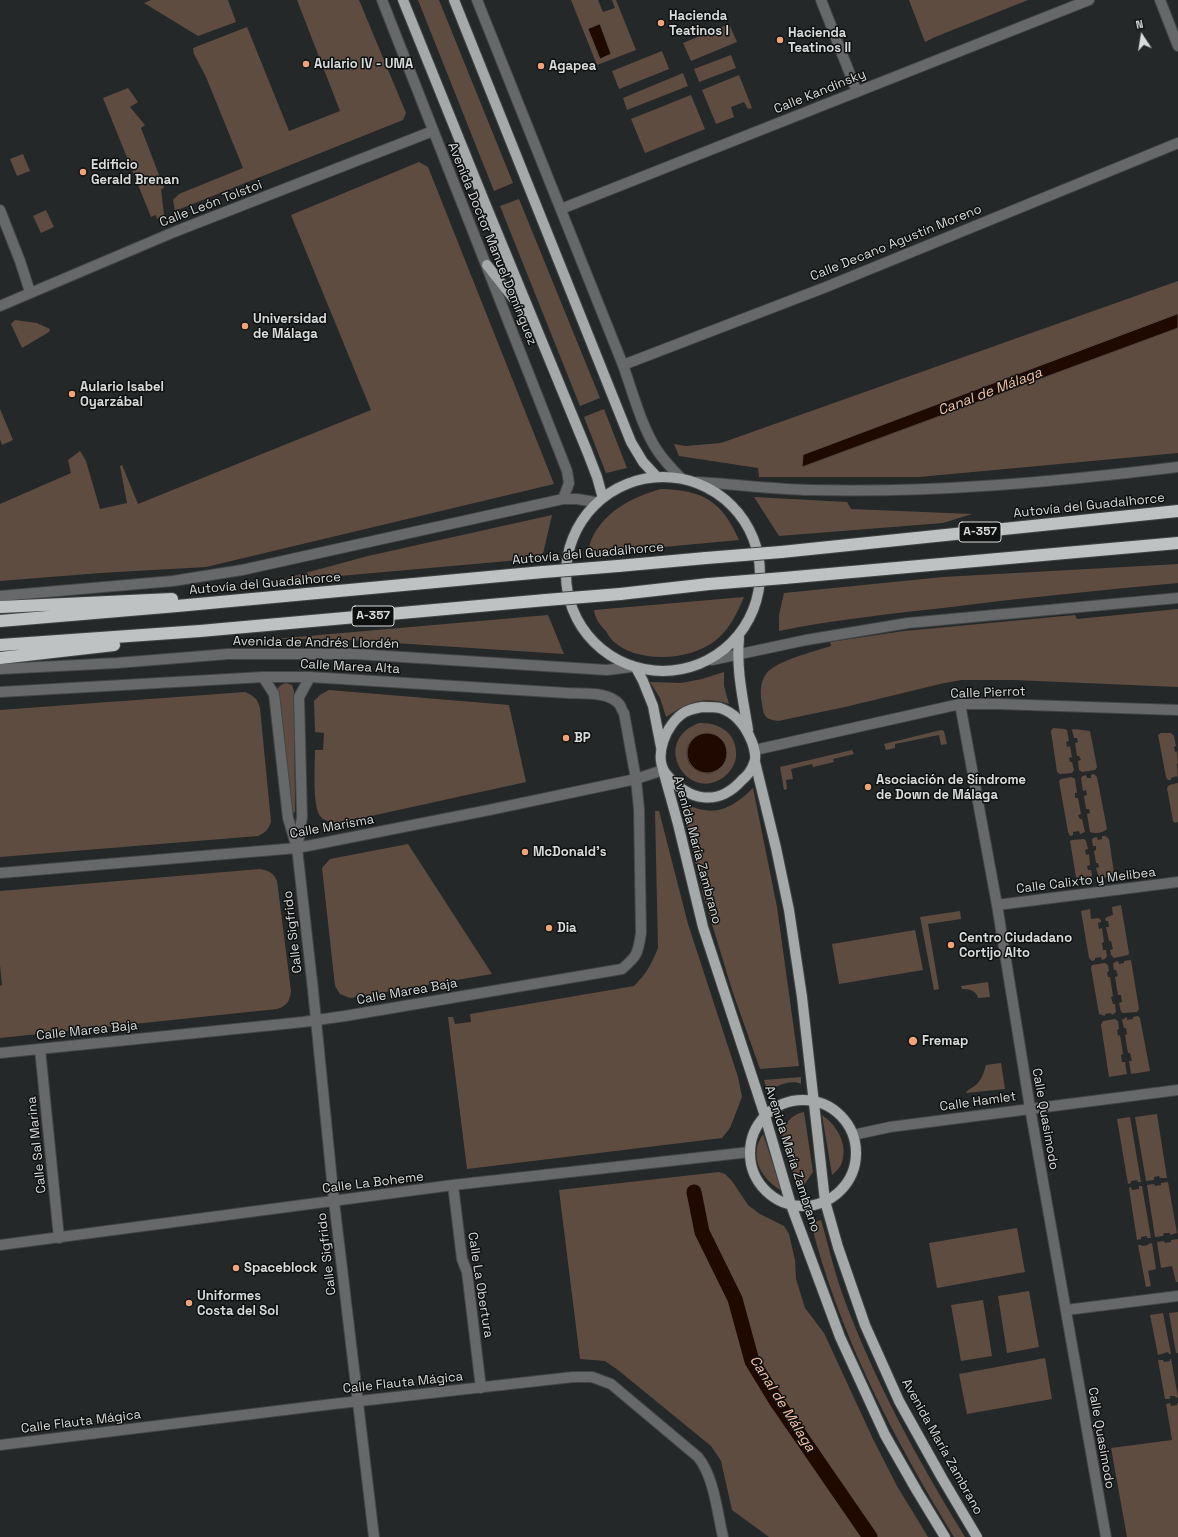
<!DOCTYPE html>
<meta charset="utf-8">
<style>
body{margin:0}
#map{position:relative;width:1178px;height:1537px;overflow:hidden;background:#252829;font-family:"Space Grotesk",sans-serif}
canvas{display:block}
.north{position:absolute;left:1122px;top:16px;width:40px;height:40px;-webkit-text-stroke:3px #0f1111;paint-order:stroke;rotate:348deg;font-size:11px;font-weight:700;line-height:16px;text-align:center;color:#d9dbdb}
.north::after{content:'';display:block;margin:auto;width:14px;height:18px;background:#d9dbdb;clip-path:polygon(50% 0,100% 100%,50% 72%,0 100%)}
</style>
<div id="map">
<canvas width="1178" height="1537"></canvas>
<div class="north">N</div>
</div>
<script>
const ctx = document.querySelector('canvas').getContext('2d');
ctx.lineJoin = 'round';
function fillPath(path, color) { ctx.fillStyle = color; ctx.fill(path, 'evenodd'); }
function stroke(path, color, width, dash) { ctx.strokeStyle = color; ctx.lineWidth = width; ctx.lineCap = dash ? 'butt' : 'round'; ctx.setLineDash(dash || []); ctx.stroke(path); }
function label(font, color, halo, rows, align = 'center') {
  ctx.font = font + ' "Space Grotesk",sans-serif'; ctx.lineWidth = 3; ctx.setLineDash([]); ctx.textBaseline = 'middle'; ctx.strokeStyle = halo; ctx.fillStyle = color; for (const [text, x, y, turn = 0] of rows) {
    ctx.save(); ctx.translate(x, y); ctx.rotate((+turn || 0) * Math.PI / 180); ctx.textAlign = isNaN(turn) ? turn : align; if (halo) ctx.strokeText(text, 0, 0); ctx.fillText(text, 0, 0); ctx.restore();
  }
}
const green = new Path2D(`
 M151,0h77l8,22 -38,14 -54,-33z
 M297,0h62l47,113 -3,7 -228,91 -2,-11 6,-6 64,-26 -37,-91 -12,-23 -1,-6 54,-21 42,104 51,-20z
 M418,0h21l74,183 -19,8z
 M571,0h27l5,12 12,-4 -3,-8h4l20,50 -39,15z
 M909,0h119l-93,37 -10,5z
 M729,24l8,18 -46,19 -8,-18z
 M662,51l7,18 -50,20 -7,-18z
 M731,55l5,13 -37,14 -5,-13z
 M683,73l5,13 -61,24 -4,-12z
 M739,75l13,33 -4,1 -4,-7 -13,5 3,10 -18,7 -14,-34z
 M128,88l10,14 -8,5 15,18 -4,3 23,60 -3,1 3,26 -7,4 -1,-4 -5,2 -48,-119z
 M691,95l14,34 -60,24 -14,-34z
 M23,154l7,17 -13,5 -7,-17z
 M419,162l9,5 126,317 -348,83 -106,6 -100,8v-77l71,-31 -3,-13 12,-9 6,10 14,48 27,-6 -7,-37 2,-1 16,39 233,-94 -80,-195z
 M519,199l81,199 -20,8 -80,-200z
 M46,210l8,17 -13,6 -8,-17z
 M1178,281v33l-375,141v12l375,-139v125l-259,24h-160l-1,-9 -79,-12 -5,-12 12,2 35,-3z
 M15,320l22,3 13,6 -1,3 -27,16 -11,-24z
 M0,409l13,31 -11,5 -2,-6z
 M604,409l23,59 -21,5 -22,-56z
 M661,489c42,1 61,12 78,51l-151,14c1,-6 2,-13 5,-18 15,-27 40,-39 68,-47z
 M754,497l93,5 4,7 121,5 -29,9 -164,13z
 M552,515l-10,43 -270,24 96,-26z
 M1178,564v19c-78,7 -156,15 -235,25 -55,6 -110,12 -164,23v-16l5,-22 159,-16z
 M744,597c-7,16 -14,32 -28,43 -26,21 -78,24 -103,1 -3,-3 -5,-6 -7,-10 -6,-6 -11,-12 -12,-21z
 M1178,609v78l-164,-7h-53l-21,4 -95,23 -67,14c-13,-2 -14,-4 -16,-17 -2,-10 -2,-22 4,-30 9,-13 50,-23 65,-28l-1,-4 74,-11 171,-16 2,4z
 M548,615l16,39 -231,-15h-59z
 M724,672v14l5,18c-25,-9 -42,-1 -63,13l-6,-19 -10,-16 31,1 21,-4z
 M286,683l6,2 2,6 1,119v2l-2,1 -16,-121c1,-6 3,-7 9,-9z
 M329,690l180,15 17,77 -187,41c-7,-1 -13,-1 -18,-6 -9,-8 -6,-54 -6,-67h8l1,-17 -9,-1 -1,-31 6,-6z
 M245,692c9,4 12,6 15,16l11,114c-3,8 -6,11 -13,14l-258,21v-147z
 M699,723c21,-1 39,11 37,34 -1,8 -6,15 -12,20 -35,27 -75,-35 -25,-54zM705,733l11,2 -3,38c-29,5 -38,-34 -8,-40z
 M1053,728l12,1 2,1 2,11 -3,1 1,5 3,-1 2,11 -3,1 1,4h2l2,8 -2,3 -12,1 -3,-2 -6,-41z
 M1074,729l16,2 7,36 -2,3 -13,2 -3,-2 -1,-9 3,-1 -2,-4h-2l-2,-13 3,-1 -1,-4h-3l-2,-8z
 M941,730l3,1 3,13 -6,1 -2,-10 -44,9v4l-9,2 -2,-6z
 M1161,733h10l3,3 2,10 -2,1 1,5 2,-1 1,12 -1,1 1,14 -1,-2 -6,2v2h-3l-2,-3 -8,-42z
 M852,750l2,4 -21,5 1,3 -21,5 -1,-3 -21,5 2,10 -7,1 1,9 -3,1 -4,-23z
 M1094,774l3,3 10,52c-4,4 -12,5 -17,3l-3,-18 3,-1 -1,-4h-3l-2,-13 3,-1 -1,-5 -3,1 -2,-13 2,-2 3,-1 1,3h4v-3z
 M1072,777l3,2 2,14h-2v5h3l3,16 -3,1 2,4h2l3,13 -5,2 -1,-3 -6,1v3l-3,1 -2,-4 -9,-51 2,-2z
 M1178,783v39l-3,1 -2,-2 -6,-33 2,-3z
 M753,788l24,119 22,159 -39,3 -27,-76 -29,-95 -23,-96c7,3 15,7 23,8 20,4 37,-10 49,-22z
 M655,811h4l29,113 50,153 4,20 -12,31 -8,10 -255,31 -19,-152h5l2,7 16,-2 -1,-8 164,-28c13,-13 17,-21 24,-38z
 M1102,836h3l4,3 5,34 -3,4 -11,1 -2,-3 -2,-7 3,-1 -1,-4h-2l-2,-12 2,-1v-4h-3l-1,-6 1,-2 4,-1 1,3 4,-1z
 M1084,839l2,2 2,8 -3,1 1,5 3,-1 1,11 -3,1 1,4h3l1,5 -2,5 -11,1 -3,-4 -6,-36 2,-1z
 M408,844l84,130 -142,24 -10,-4 -5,-8 -13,-118 8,-9z
 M260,869c9,2 14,4 17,12l14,110c-1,10 -4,15 -14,18l-277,29v-52l2,-1 -2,-20v-74z
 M1121,905l8,48 -1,2 -14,3 -3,-3 -1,-5 3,-1 -2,-8h-2l-3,-14h3l-1,-6h-2l-1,-2 2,-2 6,-2 -1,-8z
 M1090,909l1,10 7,-1 3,2v2l-3,1 1,6 3,-1 2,14 -2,1 1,7h3l1,6 -2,3 -3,1 -1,-3 -6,1v2l-3,1 -3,-3 -8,-47z
 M960,911l1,8 -33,5 11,65 -5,1 -14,-73z
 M915,930l8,40 -84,14 -7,-40z
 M1131,960l8,49 -2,3 -14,1 -2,-1 -2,-9 3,-1 -1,-7h-3l-3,-18 3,-1 -2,-6h-2l-1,-6 2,-2 3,-1 1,3 5,-1v-2z
 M1105,963l3,2 1,6 -2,1 1,5h2l3,19 -2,1 2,7h2l1,8 -4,3 -1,-2 -6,1v2l-6,-2 -8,-46 1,-3z
 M988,982l2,15 -12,1c-2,-8 -9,-9 -16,-9l-1,-3z
 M1138,1016l2,2 10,53 -19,3 -2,-13h3l-2,-8h-2l-3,-18 2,-1 -1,-6h-2l-2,-8 3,-2 2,-1v3l6,-1v-2z
 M1115,1019l3,2 1,8 -2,1 1,6 2,-1 3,19 -2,1 1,7h3l2,12 -18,3 -8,-52 2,-4z
 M1001,1063l4,26 -39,4c3,-5 7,-5 11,-9 5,-5 7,-12 9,-19z
 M801,1077v7c-10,-5 -24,2 -34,7l-3,-11z
 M804,1112l9,60 -9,13 -6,4 -17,-55c4,-11 11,-20 23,-22z
 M1157,1114l10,64h-7l-1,-2 -5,1v3l-8,1 -11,-64z
 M822,1115c16,11 27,31 19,50 -2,4 -6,7 -9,10z
 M1130,1117l11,65h-3l-1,-2 -6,1v2l-3,1 -11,-65z
 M763,1134l19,57c-21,-12 -34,-35 -19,-57z
 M719,1172l6,2 7,7 16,24 12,9 24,12 5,8 6,26 1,19 9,29 19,25 49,106 24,47 31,51h-159l-37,-27 -11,-49 -10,-15 -93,-76 -13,-9 -25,-2 -21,-169z
 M1168,1182l9,51 -7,2v-2h-6l-1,3 -8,1 -8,-52 7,-1 1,2 6,-1v-2z
 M1139,1186h3l9,52h-4v-2l-6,1v2l-4,1 -8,-52 2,-1 1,3 7,-1z
 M821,1220c7,24 13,50 21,73 31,86 76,167 123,244h-11c-60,-98 -115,-202 -143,-314z
 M1017,1228l8,44 -88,16 -8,-45z
 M1178,1239v43h-2l-4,-16 -11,2 -4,-26 7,-1 1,2 6,-1v-2z
 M1152,1243l4,26 -8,2 3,15 -5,1 -8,-42h3l1,1 6,-1v-1z
 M1029,1291l10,56 -32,6 -9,-57z
 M983,1300l9,56 -31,5 -10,-56z
 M1178,1312v41h-2l-7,-40z
 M1163,1313l8,41h-2l-1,-2 -10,3 -8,-40z
 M1045,1358l7,41 -85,15 -8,-40z
 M1170,1359h1l7,38 -2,1 -1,-2h-5v3h-5l-7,-39h5l1,2 6,-1z
 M1170,1403l1,3 6,-1v-2h1v134h-51l-16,-89 61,-8 -6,-36z`);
const water = new Path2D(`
 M600,24l11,30 -11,5 -12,-30z
 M1178,314v14l-376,139 1,-12z
 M687 753a20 20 0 1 1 40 0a20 20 0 1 1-40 0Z`);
const canal = new Path2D(`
 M694,1192l8,40 33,67 17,62 25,41 93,135`);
const minor = new Path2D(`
 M382,0l185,471 2,12 -6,16
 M477,0l146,365c9,25 19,63 34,85 7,11 15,19 24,28
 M821,0l36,92
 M1160,0l18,46
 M561,209l528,-209
 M0,210l20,51 10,31
 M0,306l174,-74 259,-101
 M623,365l203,-78 352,-144
 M696,482c38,2 76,7 114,8 123,3 246,-8 368,-23
 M0,596l173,-15 69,-11 321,-71h14l18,3
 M712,660l94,-20 102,-17 270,-25
 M0,669l117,-6 111,-9h127l252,16 24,-3
 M263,677l11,17 14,124 9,30 16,142 21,211 40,336
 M0,692l263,-15h47l257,16c16,1 42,-2 53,12 1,2 2,6 4,8l12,66 3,30 2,124c-3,21 -4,23 -19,36l-277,47 -42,6 -303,31
 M960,704l37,201 33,203 76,429
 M755,750l205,-46h38l180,6
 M298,844l4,-27 -3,-120 11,-20
 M0,873l297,-25 192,-38 147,-31 27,-9
 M997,905l181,-23
 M40,1049l19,189
 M853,1135l37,-8 288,-37
 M453,1185l9,74 5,13 14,116
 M0,1245l453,-60 297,-33
 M1066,1310l112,-14
 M0,1445l333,-41 240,-27h19l19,7 87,73c16,20 19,54 25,80`);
const major = new Path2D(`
 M403,0l82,203 102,248 10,26 5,18
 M454,0l177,442 12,20 13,14
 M487,265l41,52
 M566 574a97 97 0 1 1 194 0a97 97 0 1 1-194 0Z
 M739,638c-3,31 4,61 9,92
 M636,668l7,13 10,25 8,41
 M702,707c6,0 13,0 18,1 16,5 26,19 32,34 2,6 5,15 2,21 -2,6 -7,13 -12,17 -24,27 -53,21 -75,-5 -15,-17 -1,-52 18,-63 4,-2 11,-4 17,-5z
 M755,762l21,86 13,62 13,87 23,204 13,46 27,78 34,76 43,77 35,59
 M663,770l15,54 25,103 62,189 26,89 49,132 45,98 32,56 28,46
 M750 1153a53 53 0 1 1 106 0a53 53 0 1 1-106 0Z`);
const highway = new Path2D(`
 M781,552l397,-41
 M618,566l88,-8
 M784,578l394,-35
 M620,594l89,-10
 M0,607l172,-8
 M0,621l177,-15 366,-34
 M0,645l200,-14 346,-31
 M0,658l114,-13`);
const highwayBridge = new Path2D(`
 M706,558l75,-6
 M543,572l75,-6
 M709,584l75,-6
 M546,600l74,-6`);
const markers = [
 [661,23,4,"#efa377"],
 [780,40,4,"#efa377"],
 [306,64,4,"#efa377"],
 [541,66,4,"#efa377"],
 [83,172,4,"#efa377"],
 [245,326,4,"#efa377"],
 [72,394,4,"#efa377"],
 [566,738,4,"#efa377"],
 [868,787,4,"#efa377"],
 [525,852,4,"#efa377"],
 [549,928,4,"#efa377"],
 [951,945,4,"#efa377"],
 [913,1041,5,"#efa377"],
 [236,1268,4,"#efa377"],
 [189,1303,4,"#efa377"]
];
const shields = [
 [980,532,42],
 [373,616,42]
];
const shieldNames = [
 ["A-357",980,532],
 ["A-357",373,616]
];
const poiNames = [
 ["Hacienda",669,16],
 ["Teatinos I",669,31],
 ["Hacienda",788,33],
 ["Teatinos II",788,48],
 ["Aulario IV - UMA",314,64],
 ["Agapea",549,66],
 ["Edificio",91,165],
 ["Gerald Brenan",91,180],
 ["Universidad",253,319],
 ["de Málaga",253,334],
 ["Aulario Isabel",80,387],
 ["Oyarzábal",80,402],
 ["BP",574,738],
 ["Asociación de Síndrome",876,780],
 ["de Down de Málaga",876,795],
 ["McDonald's",533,852],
 ["Dia",557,928],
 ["Centro Ciudadano",959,938],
 ["Cortijo Alto",959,953],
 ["Fremap",922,1041],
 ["Spaceblock",244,1268],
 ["Uniformes",197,1296],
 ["Costa del Sol",197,1311]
];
const streetNames = [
 ["Calle Kandinsky",820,92,-22],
 ["Calle León Tolstoi",211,204,-21],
 ["Calle Decano Agustín Moreno",896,243,-22],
 ["Avenida Doctor Manuel Domínguez",492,244,68],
 ["Autovía del Guadalhorce",1089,506,-6],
 ["Autovía del Guadalhorce",588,554,-5],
 ["Autovía del Guadalhorce",265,584,-5],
 ["Avenida de Andrés Llordén",316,643,1],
 ["Calle Marea Alta",350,667,3],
 ["Calle Pierrot",988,693,-2],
 ["Calle Marisma",332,827,-10],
 ["Avenida María Zambrano",697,850,75],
 ["Calle Calixto y Melibea",1086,881,-7],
 ["Calle Sigfrido",293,932,-97],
 ["Calle Marea Baja",407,992,-10],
 ["Calle Marea Baja",87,1031,-6],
 ["Calle Hamlet",978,1102,-8],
 ["Calle Quasimodo",1045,1119,80],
 ["Calle Sal Marina",37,1145,-96],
 ["Avenida María Zambrano",792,1159,72],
 ["Calle La Boheme",373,1183,-7],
 ["Calle Sigfrido",327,1254,-97],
 ["Calle La Obertura",480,1285,81],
 ["Calle Flauta Mágica",403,1383,-6],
 ["Calle Flauta Mágica",81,1422,-7],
 ["Calle Quasimodo",1101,1438,80],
 ["Avenida María Zambrano",942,1447,61]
];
const waterNames = [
 ["Canal de Málaga",990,392,-21],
 ["Canal de Málaga",782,1404,58]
];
fillPath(green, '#5f4c41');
fillPath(water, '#1f0900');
stroke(water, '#574842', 1);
stroke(canal, '#1f0900', 15);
stroke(minor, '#424545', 12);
stroke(major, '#424545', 12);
stroke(highway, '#424545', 14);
stroke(minor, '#666869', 10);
stroke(major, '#a5a9a9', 10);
stroke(highway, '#bec2c3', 12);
stroke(highwayBridge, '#424545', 14, []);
stroke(highwayBridge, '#bec2c3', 12);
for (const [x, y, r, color] of markers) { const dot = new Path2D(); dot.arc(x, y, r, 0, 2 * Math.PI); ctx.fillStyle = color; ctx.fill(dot); stroke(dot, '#0f1111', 1.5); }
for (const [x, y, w] of shields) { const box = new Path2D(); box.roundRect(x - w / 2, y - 10, w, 20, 3); ctx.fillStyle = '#0f1111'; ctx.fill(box); stroke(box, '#d9dbdb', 1); }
label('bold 12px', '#d9dbdb', null, shieldNames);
label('bold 13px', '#d9dbdb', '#0f1111', poiNames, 'left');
label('13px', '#d9dbdb', '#0f1111', streetNames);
label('italic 14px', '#f9c3a5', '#0f1111', waterNames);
</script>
